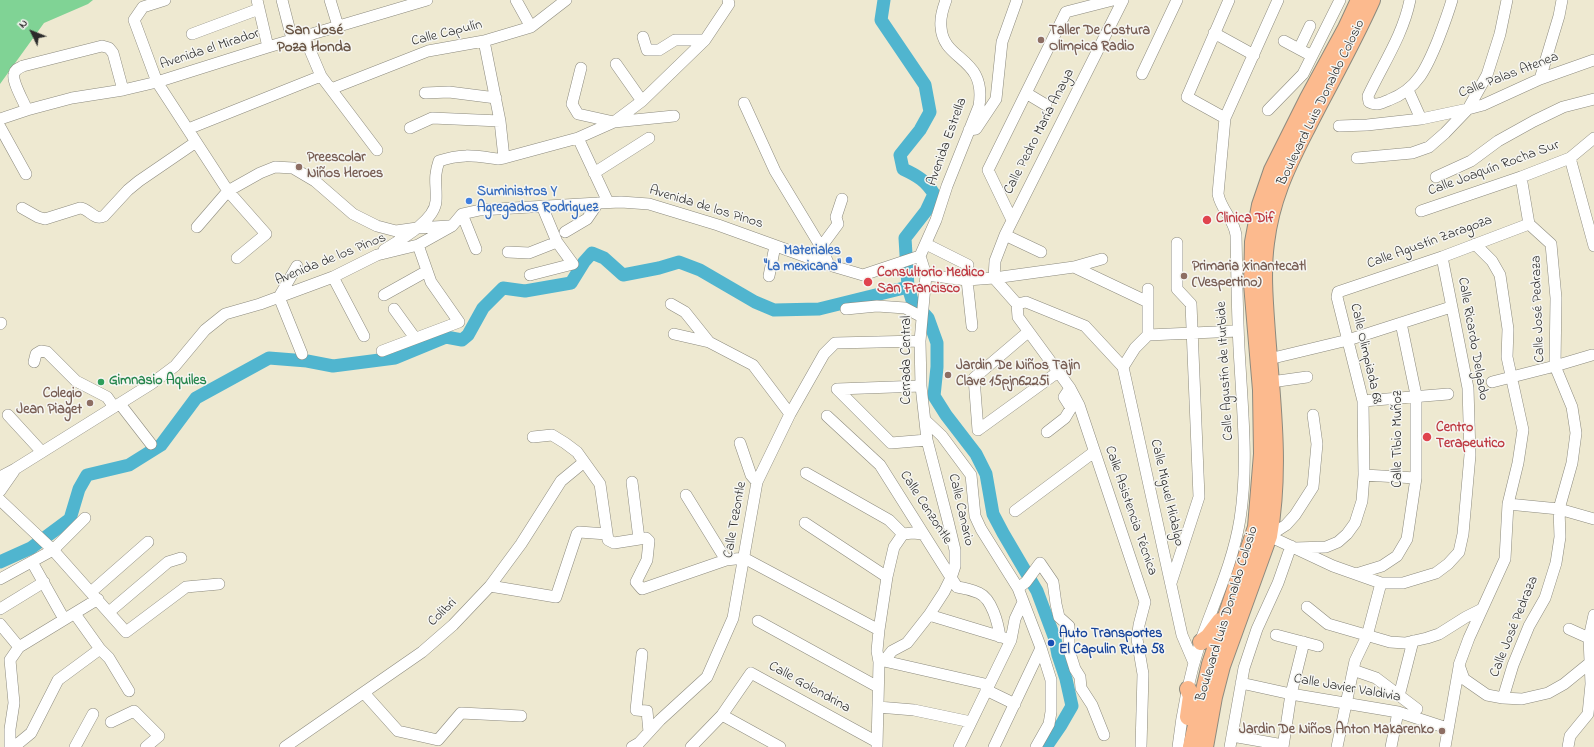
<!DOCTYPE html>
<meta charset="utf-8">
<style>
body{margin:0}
#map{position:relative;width:1594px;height:747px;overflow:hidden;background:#eee9d1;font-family:"Indie Flower",sans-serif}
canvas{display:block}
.north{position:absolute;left:12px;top:12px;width:40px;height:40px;-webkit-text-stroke:3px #f6f6f2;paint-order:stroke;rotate:313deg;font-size:11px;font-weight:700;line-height:16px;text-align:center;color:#2b2b2b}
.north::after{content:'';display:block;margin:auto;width:14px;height:18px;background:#2b2b2b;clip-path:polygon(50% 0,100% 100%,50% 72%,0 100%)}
</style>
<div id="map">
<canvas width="1594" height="747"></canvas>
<div class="north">N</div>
</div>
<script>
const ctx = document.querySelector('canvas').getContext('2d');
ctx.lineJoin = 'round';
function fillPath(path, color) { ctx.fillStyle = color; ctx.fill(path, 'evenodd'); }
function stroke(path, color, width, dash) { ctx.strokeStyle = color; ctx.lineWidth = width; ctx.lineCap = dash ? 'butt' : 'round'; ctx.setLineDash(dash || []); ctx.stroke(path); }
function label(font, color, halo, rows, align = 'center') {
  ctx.font = font + ' "Indie Flower",sans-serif'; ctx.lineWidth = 3; ctx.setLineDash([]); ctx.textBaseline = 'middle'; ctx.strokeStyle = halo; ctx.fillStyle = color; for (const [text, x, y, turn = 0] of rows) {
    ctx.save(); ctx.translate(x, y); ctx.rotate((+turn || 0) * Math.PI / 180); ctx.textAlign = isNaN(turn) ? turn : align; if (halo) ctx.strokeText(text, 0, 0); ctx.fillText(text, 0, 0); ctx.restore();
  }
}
const green = new Path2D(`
 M0,0h93l-5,4 -44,19 -44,61z`);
const river = new Path2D(`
 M884,0l-3,20 44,65 5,27 -10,18 -20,25 3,14c15,7 23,12 31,25l-8,17 -21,27 3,49 4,13 16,18 9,25v24l-3,29 12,19 30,39 10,20 7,40 10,19 34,58 18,48 3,16 8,24 6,27 -11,19 -15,22
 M0,562l31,-14 39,-29 9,-30 8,-14 42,-10 32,-20 35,-47 73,-40 38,3 26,5 62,-8 51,-21 16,3 6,-5 15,-27 20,-20 22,3 46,-8 13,-21 8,-9 12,5 19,17 36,-7 20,-6 21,8 55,32 19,8 45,-1 89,-22`);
const minor = new Path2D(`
 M165,0l-22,7 -9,13 23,62 71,109 38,43 -29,24
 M257,0l11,47
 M282,0l10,39
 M330,0l8,26
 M516,0l15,27
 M1410,0c-7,35 -27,64 -42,96l1,6c7,4 13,1 20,-2 29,-11 38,-33 49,-60 5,-13 10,-26 14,-40
 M1214,33l40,22
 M192,34l67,-25
 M304,36l17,40 56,74
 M643,37l4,13h12l16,-10h30
 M484,41l16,80 4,37
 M1284,41l28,15
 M1299,49l11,-23
 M616,64l26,37
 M581,68l-9,36 6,10 36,8 60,-6
 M1142,74l35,-74
 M1540,79l19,-63 3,-16
 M331,89l97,-38 56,-10 47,-14 35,-27
 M1408,90l13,29
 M425,93l24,-1 47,6
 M1026,93l20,12
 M744,103l31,68 46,76 8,18
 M27,110c-3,-8 -15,-28 -13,-36 1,-5 5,-6 9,-8l79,-20 7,2 4,5 10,37
 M1268,110l35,-36 37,-74
 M1225,118l-38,-21 42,-97
 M0,119l27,-9 45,-12 51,-8 34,-8 111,-35 159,-47
 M1339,126l28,-1 54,-6 47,-10 15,-4 57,-26 54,-19
 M0,127l26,47
 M410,128l22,-10 68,3
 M188,129l133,-53
 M969,130l7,-1 20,-30 6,-57 15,-42
 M578,138l30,64
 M1357,158l55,-5 17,-6 16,-14 23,-24 19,-34 13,-41 7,-34
 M1570,158l24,88
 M594,173l55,-35
 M1436,177l35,-16 27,-20 36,-20 29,-14 31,-8
 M22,208l16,9 7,2 35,-11c10,1 14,13 24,8l24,-26 11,-9 57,-39
 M1421,211l100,-34 49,-19 24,-20
 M462,214l14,35
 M1012,220l-24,-50 78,-158 47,-12
 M197,227l31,-36 32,-18 15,-6 18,1 22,13 38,33 24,12 19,5 21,-3 32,-2
 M565,232l22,-13 11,-16
 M1005,235l36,17
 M926,244l42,21
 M1475,244l17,17 8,14 8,54 -1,28 16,73 -5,33 -10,41 -3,55 -36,79 -10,27 5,14 23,16 16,3 19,1 26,-6 16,-9 27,-22
 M821,247l17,-23 -2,-7 6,-18
 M384,250c16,-10 51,-29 52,-49 1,-17 -3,-22 3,-40 23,-8 36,-5 59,-2l6,-1 74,-20 36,-16 28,-21 63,-61 24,-36 -1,-4
 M508,252l21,1 28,-11
 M920,256l16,-36 11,-34 32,-80c8,-50 -36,-44 -38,-79 -1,-8 2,-19 5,-27
 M297,266l-18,31 23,57
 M1074,267l74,35
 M530,275l43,-11 -16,-22 -15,-36
 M926,275l41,5 27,-2 80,-11 28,-8
 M769,276l6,-30
 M333,277l31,59
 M967,280l5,46
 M384,295l43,-24
 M671,304l14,8 24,30 44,23 37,49
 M1017,304l1,13 52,71 9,17 66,197 -6,23 -2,14 6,35 -2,73
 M1017,304l-23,-26 1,-17 10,-26 118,-235
 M1017,304l9,-2 59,24 38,41
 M394,309l21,29
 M846,309l31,-3 28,2 17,9
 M0,324l1,-1
 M674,334l35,8
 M1148,335l-13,13 -12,19 59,268 12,28
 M1148,335l90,-4
 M1148,335v-46
 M382,351l77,-29 -28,-40 -13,-37
 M1269,359l79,-19 103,-33
 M34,362l2,-8 5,-3 6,1 29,29 31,16 7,10
 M1271,382l36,-5
 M1492,382l63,-16 37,-11
 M837,389l54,54 36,-3
 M837,389l84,-3
 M1363,401l85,-7
 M120,404l31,40
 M8,415l34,37
 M827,416l53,49 77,122c7,1 15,3 22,6 13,6 19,30 21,44
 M925,420l17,16 29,39 4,41 6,13 37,59 23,60 10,32v32l-2,12 -13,23
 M978,430l-4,-52 54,-46
 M978,430l80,-58
 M1047,432l18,-14 6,-10 -7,-11 6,-9
 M533,437l19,-2 13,8 12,9 23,32 8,56 6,3 32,-5 3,3 -2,19 -11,22 6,7 84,-29 18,-2
 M740,443l11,32 6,7
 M806,473l83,47 14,14
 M1364,475l52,3
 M0,477l15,-8 136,-85 24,-18 30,-36 20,-16 35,-10 73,-27 44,-22 41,-10 34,-19 10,-12 18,-4 118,-7 23,-1 28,2 69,21 111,40 34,10 57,-19
 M632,482l7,57
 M0,491l14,-20
 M686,495l40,65
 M0,500l53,50 73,82 60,-45 33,-3
 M1508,504l51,5 35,10
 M1015,511l79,-59
 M805,523l82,54
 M1269,536l64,30 48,17h22l33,-10 12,-9 11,-12 4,-18 7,-79 -2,-67 -26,-131
 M1269,536l17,-11 9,-10 18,-28 4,-43 -4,-29
 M1295,548l31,-1 12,-5 9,-8 8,-11 7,-22 2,-26 -1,-74 -26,-104 1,-5 104,-35 87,-33
 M744,558l135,72
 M32,562l32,57
 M1356,574l26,-8 15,-10 10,-17 9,-61v-83l-15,-72
 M0,579l53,-29 32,-32
 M1171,583l28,-86 -8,-193 -14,-15v-46
 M490,586l66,11 21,-63 2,-2 28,2
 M1018,588l8,-6 14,-19 13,19 3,22 3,13 10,9v24l6,19 5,8 1,11 11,17 12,30
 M91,592l57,-50
 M1307,607l21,17 62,18 15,1 22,-5 12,-4 27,-17 16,-8
 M0,609l44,-27
 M109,612l59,-50 13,-4
 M75,614l25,35 9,9 20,33
 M929,615l76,23
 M758,621l120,66
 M0,624l19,23
 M1569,629l20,9
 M1276,635l42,11
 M642,654l-6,56 11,1 2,21
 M884,661l105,24
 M879,662l5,-1 8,-10 15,-8 22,-28 15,-23 7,-14 4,-12v-16l-7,-29 -21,-81 -6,-54 -1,-45 6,-66 -6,-19
 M1353,670l23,8 41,31
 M1241,683l50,11 107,18 49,16
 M986,690l29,14
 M364,693l34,38 40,9 23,-27 60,3
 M1399,696l14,-55
 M1503,698l10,-33 16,-39 16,-28 11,-35 4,-26 -1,-28 13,-46 4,-30 -4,-26 -17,-41 1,-68 -5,-54 -22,-20 -8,-47
 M878,707l36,3 57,12
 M722,715l58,32
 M111,722l23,-11 25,25 -13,11
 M1232,736l51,9
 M10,747v-18l4,-26 -4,-43 9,-13 79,-48
 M14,747l17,-14 27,-53 42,-31
 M75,747l18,-33
 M285,747l137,-95 31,-27 37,-39 31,-42 40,-63 23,-19
 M632,747l7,-4 21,-23 47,-43 26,-59 24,-136 33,-68 34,-60 11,-11 85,-2
 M691,747l31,-32 29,-42 126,69
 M877,747l2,-85 -2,-11 2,-21 8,-53 7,-30 9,-13 10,-1 10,1
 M959,747l52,-107 4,-21 8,-17
 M994,747l47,-99
 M1178,747c4,-35 11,-70 22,-104 14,-41 33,-80 40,-124 8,-51 3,-102 0,-154 -3,-43 -3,-87 -4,-130 -2,-16 -15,-25 -18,-41l7,-76 53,-118
 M1230,747l14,-79 13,-39 21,-46 13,-37
 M1283,747l8,-53 13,-52
 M1337,747l18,-86 12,-25 14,-53
 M1391,747l7,-35
 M1445,747l14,-80
 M1568,747l2,-11 18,-22 3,-30 -2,-46 5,-23`);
const highway = new Path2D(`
 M1201,642l7,-5 12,-16
 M1188,689l3,7 -3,21
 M1191,747l19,-83 46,-137 6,-73 -1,-64 -9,-106 1,-42 7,-37 12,-35 36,-72 38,-70 13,-28
 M1205,747l9,-50 8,-31 47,-130c12,-68 3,-135 -2,-203 -2,-29 -5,-61 -1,-90 5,-42 20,-74 39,-111 22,-44 47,-87 67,-132`);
const markers = [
 [1041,40,4,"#8d6e63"],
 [299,167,4,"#8d6e63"],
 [469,201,4,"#3f7fe0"],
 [1207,220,5,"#e0444e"],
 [849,260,4,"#3f7fe0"],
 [1184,276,4,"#8d6e63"],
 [868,282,5,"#e0444e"],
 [948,375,4,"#8d6e63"],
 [101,382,4,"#2e9e5b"],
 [90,403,4,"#8d6e63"],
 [1427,437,5,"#e0444e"],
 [1051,643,4,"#1a4fb4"],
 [1442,731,4,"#8d6e63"]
];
const educationNames = [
 ["Taller De Costura",1049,32],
 ["Olimpica Radio",1049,48],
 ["Preescolar",307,159],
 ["Niños Heroes",307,175],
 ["Primaria Xinantecatl",1192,268],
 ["(Vespertino)",1192,284],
 ["Jardin De Niños Tajin",956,367],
 ["Clave 15pjn6225i",956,383],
 ["Colegio",82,395,"right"],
 ["Jean Piaget",82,411,"right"],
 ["Jardin De Niños Anton Makarenko",1434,731,"right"]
];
const streetNames = [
 ["Calle Capulín",447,34,-14],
 ["Avenida el Mirador",210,50,-18],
 ["Calle Palas Atenea",1509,76,-21],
 ["Boulevard Luis Donaldo Colosio",1322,103,-64],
 ["Calle Pedro María Anaya",1040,132,-63],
 ["Avenida Estrella",948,142,-70],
 ["Calle Joaquín Rocha Sur",1494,169,-20],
 ["Avenida de los Pinos",706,208,17],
 ["Calle Agustín Zaragoza",1430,243,-20],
 ["Avenida de los Pinos",331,260,-22],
 ["Calle José Pedraza",1539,309,-92],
 ["Calle Ricardo Delgado",1472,339,80],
 ["Calle Olimpiada 68",1365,354,77],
 ["Cerrada Central",908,360,-90],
 ["Calle Agustín de Iturbide",1226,371,-93],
 ["Calle Tibio Muñoz",1399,439,-90],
 ["Calle Miguel Hidalgo",1166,493,77],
 ["Calle Cenzontle",925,508,57],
 ["Calle Canario",960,510,77],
 ["Calle Asistencia Técnica",1130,511,71],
 ["Calle Tezontle",736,520,-80],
 ["Colibri",443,613,-44],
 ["Boulevard Luis Donaldo Colosio",1228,614,-73],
 ["Calle José Pedraza",1515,627,-68],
 ["Calle Golondrina",809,688,29],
 ["Calle Javier Valdivia",1347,689,10]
];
const shopNames = [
 ["Suministros Y",477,193],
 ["Agregados Rodriguez",477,209],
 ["Materiales",841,252,"right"],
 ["\"La mexicana\"",841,268,"right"]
];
const healthNames = [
 ["Clinica Dif",1216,220],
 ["Consultorio Medico",877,274],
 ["San Francisco",877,290],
 ["Centro",1436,429],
 ["Terapeutico",1436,445]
];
const leisureNames = [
 ["Gimnasio Aquiles",109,382]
];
const transitNames = [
 ["Auto Transportes",1059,635],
 ["El Capulin Ruta 58",1059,651]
];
const neighbourhoodNames = [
 ["San José",314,32],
 ["Poza Honda",314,49]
];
fillPath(green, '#80d395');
stroke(river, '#50b5cf', 13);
stroke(minor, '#8c8a7e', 12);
stroke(highway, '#8c8a7e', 18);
stroke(minor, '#fff', 11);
stroke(highway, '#fcba8e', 16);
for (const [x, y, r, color] of markers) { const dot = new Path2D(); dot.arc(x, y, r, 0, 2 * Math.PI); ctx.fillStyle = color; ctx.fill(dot); stroke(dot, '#f6f6f2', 1.5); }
label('bold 14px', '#785e54', '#f6f6f2', educationNames, 'left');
label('14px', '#2b2b2b', '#f6f6f2', streetNames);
label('bold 14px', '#366cbe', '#f6f6f2', shopNames, 'left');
label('bold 14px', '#be3a42', '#f6f6f2', healthNames, 'left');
label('bold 14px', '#27864d', '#f6f6f2', leisureNames, 'left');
label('bold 14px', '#164399', '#f6f6f2', transitNames, 'left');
label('bold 15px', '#685444', '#f6f6f2', neighbourhoodNames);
</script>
